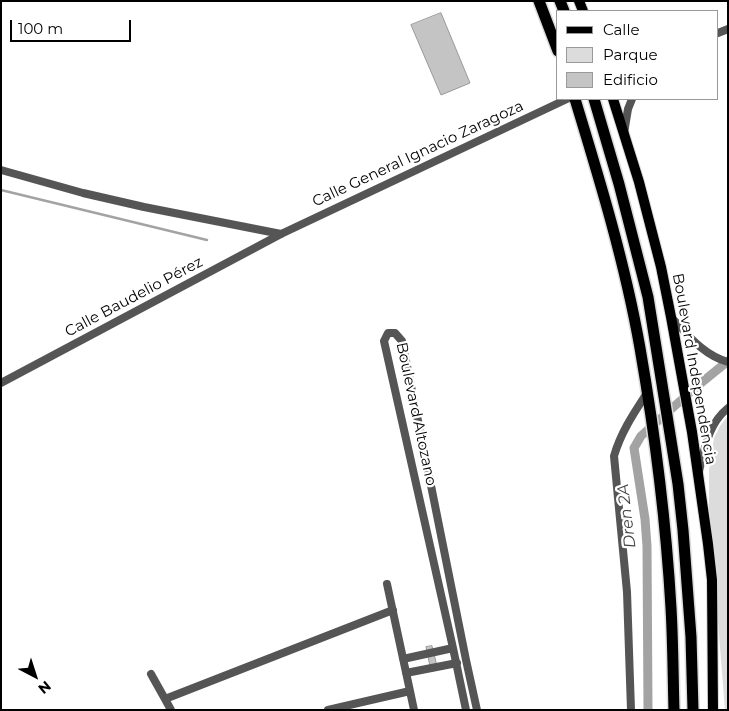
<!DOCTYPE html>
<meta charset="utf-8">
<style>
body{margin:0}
#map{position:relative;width:729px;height:711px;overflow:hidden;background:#fff;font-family:Montserrat,sans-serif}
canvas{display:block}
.frame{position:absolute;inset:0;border:2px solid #000;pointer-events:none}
.legend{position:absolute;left:556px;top:10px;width:162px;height:90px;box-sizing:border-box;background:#fff;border:1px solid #999;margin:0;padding:6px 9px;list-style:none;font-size:15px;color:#000}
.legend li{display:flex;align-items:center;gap:10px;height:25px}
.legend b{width:25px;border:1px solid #999}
.north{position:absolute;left:10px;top:651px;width:50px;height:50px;-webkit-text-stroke:4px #fff;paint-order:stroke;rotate:140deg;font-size:14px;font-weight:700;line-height:20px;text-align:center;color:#000}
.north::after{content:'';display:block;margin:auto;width:18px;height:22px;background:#000;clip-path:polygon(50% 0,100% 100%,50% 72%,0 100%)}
.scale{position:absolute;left:10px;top:20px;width:121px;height:22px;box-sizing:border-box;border:2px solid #000;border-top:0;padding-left:6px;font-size:15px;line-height:18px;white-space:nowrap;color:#000;-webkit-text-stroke:4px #fff;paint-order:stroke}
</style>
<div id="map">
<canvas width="729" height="711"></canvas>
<div class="frame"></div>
<ul class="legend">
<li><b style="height:6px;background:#000"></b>Calle</li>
<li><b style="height:14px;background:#dcdcdc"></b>Parque</li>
<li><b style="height:14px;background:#c4c4c4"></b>Edificio</li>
</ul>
<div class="north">N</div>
<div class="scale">100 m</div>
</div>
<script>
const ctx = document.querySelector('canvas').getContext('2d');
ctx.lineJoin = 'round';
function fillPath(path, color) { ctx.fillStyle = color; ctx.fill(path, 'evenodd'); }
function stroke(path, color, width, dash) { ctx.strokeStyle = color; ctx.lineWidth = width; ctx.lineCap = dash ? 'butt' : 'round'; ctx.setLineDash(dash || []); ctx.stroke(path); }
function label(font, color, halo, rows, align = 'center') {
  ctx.font = font + ' Montserrat,sans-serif'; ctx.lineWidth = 4.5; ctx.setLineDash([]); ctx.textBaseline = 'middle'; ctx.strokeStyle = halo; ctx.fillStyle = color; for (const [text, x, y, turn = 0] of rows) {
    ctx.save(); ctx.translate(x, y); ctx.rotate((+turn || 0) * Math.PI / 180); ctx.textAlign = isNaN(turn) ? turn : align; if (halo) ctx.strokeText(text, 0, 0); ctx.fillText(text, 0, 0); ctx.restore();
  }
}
const green = new Path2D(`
 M728,416v294h-3l-16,-201v-39l5,-32 6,-12z`);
const stream = new Path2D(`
 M1,190l206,50`);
const canal = new Path2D(`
 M648,710l-1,-164 -2,-27 -11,-71 7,-12 55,-49 32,-26`);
const building = new Path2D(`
 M441,13l29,70 -29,12 -30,-70z
 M432,646l6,24 -7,1 -5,-24z`);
const minor = new Path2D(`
 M718,33l10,-4
 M624,133l4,-24 4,-10
 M1,170l82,23 61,14 137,27
 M671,317c17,18 32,38 57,45
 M1,383l280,-149 286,-135
 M699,471c6,-23 9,-47 29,-63
 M403,659l50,-11
 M406,673l51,-10
 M151,674l14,25
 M410,691l4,19
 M171,710l-6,-11 228,-89
 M328,710l82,-19 -23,-107
 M466,710l-13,-62 -69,-307 4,-8h7l7,8 64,319 11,50
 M631,710l-4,-118 -13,-136c7,-24 20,-43 33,-63`);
const major = new Path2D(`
 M579,1l4,10
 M613,99l26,83 22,85 10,50 21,115 16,112 4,36 1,130`);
const highway = new Path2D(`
 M539,1l19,50
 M560,1l4,10
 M575,99c25,82 50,164 65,249 15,86 26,173 31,260 2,34 2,68 3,102
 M594,99l25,85 29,113 30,187 5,46 8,107 2,73`);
const streetNames = [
 ["Calle General Ignacio Zaragoza",418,154,-25],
 ["Calle Baudelio Pérez",134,297,-28],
 ["Boulevard Independencia",694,369,80],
 ["Boulevard Altozano",416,414,78]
];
const waterNames = [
 ["Dren 2A",627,516,-97]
];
fillPath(green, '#dcdcdc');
stroke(stream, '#a3a3a3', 2.5);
stroke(canal, '#a3a3a3', 9);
fillPath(building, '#c4c4c4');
stroke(building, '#999', 1);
stroke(major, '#dbdbdb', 12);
stroke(highway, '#dbdbdb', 14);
stroke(minor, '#555', 8);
stroke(major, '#000', 10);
stroke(highway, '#000', 11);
label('15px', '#000', '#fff', streetNames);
label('italic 16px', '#444', '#fff', waterNames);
</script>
